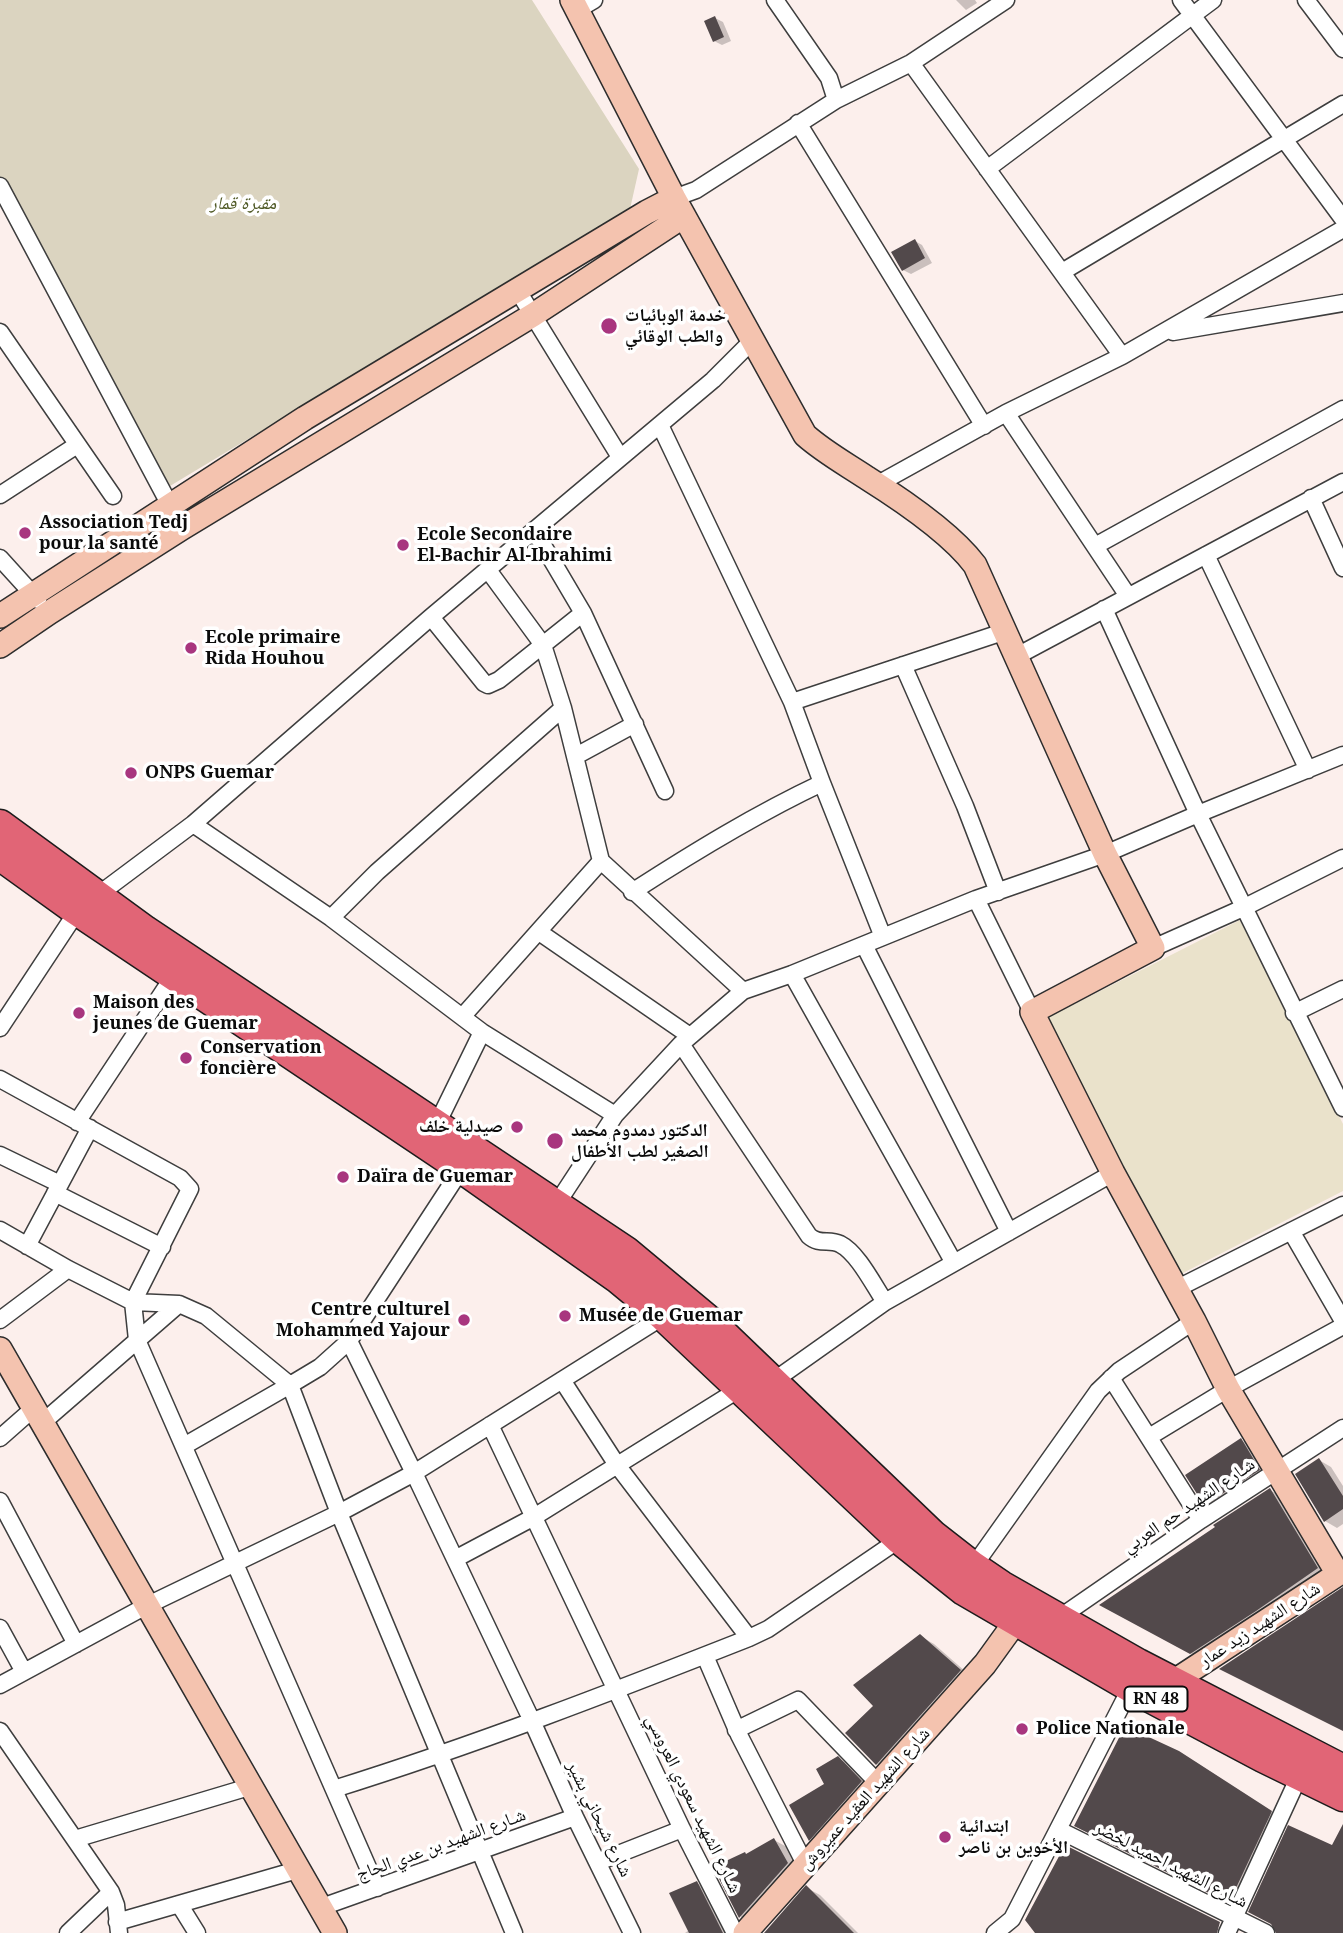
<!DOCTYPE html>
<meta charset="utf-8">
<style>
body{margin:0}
canvas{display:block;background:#fcefec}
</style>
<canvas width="1343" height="1933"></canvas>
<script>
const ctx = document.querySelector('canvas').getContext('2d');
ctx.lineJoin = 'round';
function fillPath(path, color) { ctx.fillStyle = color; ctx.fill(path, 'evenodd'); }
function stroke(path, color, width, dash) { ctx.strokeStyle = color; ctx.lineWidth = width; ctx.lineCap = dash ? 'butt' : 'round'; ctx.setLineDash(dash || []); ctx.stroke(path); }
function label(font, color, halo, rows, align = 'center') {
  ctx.font = font + ' "Noto Serif","Noto Naskh Arabic",serif'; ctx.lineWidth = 7; ctx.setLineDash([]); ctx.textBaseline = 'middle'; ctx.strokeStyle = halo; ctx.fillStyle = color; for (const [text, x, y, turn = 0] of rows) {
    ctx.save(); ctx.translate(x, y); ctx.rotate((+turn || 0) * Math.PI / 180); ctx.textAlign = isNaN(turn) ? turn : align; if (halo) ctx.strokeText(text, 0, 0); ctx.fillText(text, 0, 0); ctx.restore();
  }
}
const cemetery = new Path2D(`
 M0,0h532l107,169 -9,40 -465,280 -165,-305z`);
const pitch = new Path2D(`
 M1240,920l103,204v67l-164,84 -132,-257z`);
const shadow = new Path2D(`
 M956,0h19l2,3 -11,7z
 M715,18l8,4 8,19 -9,4 -8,-4z
 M915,241l7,4 10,18 -21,11 -8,-4z
 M1241,1440l12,7 18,30 -54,34 -12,-7 -17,-28z
 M1319,1460l12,7 12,19v38l-6,4 -12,-7z
 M1270,1490l12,7 47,78 -126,85 -101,-55z
 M920,1636l14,8 40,35 -83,93 -14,-8 -1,-58z
 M838,1758l12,7 23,24 -51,57 -12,-7 17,-55z
 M1194,1761l91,60 -41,89 -154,-77z
 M774,1840l13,7 13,24 -48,53 -11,-7 -26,-49 33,-13z
 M697,1883l13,8 21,42h-46l4,-3z
 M807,1888l13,7 38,38h-92z`);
const building = new Path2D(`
 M715,16l9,21 -11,5 -9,-21z
 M915,239l10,19 -23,13 -11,-19z
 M1241,1438l19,32 -56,35 -19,-30z
 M1319,1458l24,38v13l-19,13 -29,-48z
 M1270,1488l48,80 -62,43 -66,43 -91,-49 116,-78 -2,-2z
 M1343,1587v144l-124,-62z
 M920,1634l41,36 -85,95 -31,-32 28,-27 -20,-21z
 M1125,1726l54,25 93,60 -43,92 -155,-77z
 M838,1756l24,25 -53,60 -20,-36 35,-21 -8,-15z
 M1343,1824v109h-67l-5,-9 -23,-12 40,-87 44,20z
 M774,1838l14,25 -49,55 -26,-51 32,-15 1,2z
 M1065,1845l155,77 -3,11h-182l-10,-13z
 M697,1881l26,52h-34l-20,-40z
 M806,1885l48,48h-90z`);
const street = new Path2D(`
 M1181,0l162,219
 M1306,0l37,49
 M577,10l17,-10
 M836,100l75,-37 95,-63
 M798,123l186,303
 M987,169l226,-169
 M0,186l182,342
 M674,198l22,-8 140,-90 -7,-22 -54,-78
 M1062,272l281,-168
 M518,291l102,166
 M0,332l113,164
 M1173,332l170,-29
 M1122,356l221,-127
 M1006,413l122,183
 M660,425l132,277 30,81
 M878,484l128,-71 116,-57 -211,-293
 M0,495l77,-50
 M1311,498l32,70
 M534,530l49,83 82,178
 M1095,546l248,-137
 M1206,555l102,215
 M0,558l38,42
 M488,570l55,75 20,63 38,153 142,130
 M1104,609l94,205 145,294
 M431,617l53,66 4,2 11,-5 84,-67
 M1017,656l326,-174
 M903,665l62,141 33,86
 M792,702l214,-71
 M576,756l59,-32
 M193,824l138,94 151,114 133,83
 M632,892c62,-40 124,-78 190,-109l61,154
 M976,899l56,113
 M331,918l46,-46 186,-164
 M539,932l151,104
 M864,945l145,287
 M1153,948l90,-40 100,-50
 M792,974l162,289
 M1294,1013l49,-24
 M462,1017l139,-156
 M0,1028l78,-118 115,-86 238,-207 282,-237 39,-39
 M681,1044l128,192c10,9 20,3 31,8 18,9 34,42 45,58
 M0,1079l180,99 10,11 -57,113 4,38 240,548
 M77,1122l98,-148
 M437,1124l45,-92
 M0,1155l60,29
 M55,1193l107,54
 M556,1205l59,-90 66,-71 62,-53 49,-17 184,-75 129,-45 93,-40 145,-59
 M0,1230l68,39 65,33 46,2 27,12 84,69 30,-18 29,-26 113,-173
 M1291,1231l52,90
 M27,1246l63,-118
 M1176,1289l167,-84
 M0,1320l68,-51
 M349,1341l65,132 250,-157
 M1111,1378l90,142
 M562,1380l55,85 132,173
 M772,1382l113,-80 228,-129
 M42,1423l137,-119
 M490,1425l192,404 53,104
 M1149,1437l79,-48 115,-63
 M0,1438l34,-30
 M184,1446l106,-61 49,128 175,420
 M0,1501l76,143
 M455,1559l79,-42 207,-129
 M973,1567l125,-176 21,-20 75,-50
 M1059,1618l142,-98 142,-92
 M0,1628l24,44
 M705,1656l34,79 67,131
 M0,1685l146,-79 193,-93 75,-40 118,248 43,96 57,116
 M736,1730l62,-30 81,84
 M0,1731l111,161 5,13 3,28
 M334,1789c141,-44 278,-97 415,-151l19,-9 132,-90
 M1059,1830l207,103
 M75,1839l174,-52
 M598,1862l84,-33
 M179,1904l18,29
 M319,1908l256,-91
 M117,1922l180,-52
 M68,1933l43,-41
 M995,1933l17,-14 119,-232
 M1227,1933l75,-163`);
const secondary = new Path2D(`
 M572,0l102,198 131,237c19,17 41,29 62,43 35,22 84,55 108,87l130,289 48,94 -121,64 81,161 81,148 34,68 110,185 -165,108
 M0,616l305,-198 342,-206 27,-14
 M0,646l50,-34 132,-84 351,-213 151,-99
 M0,1349l335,584
 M745,1933l240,-269 39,-54`);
const highway = new Path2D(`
 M0,825l145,106 481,321 84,70 222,213 41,32 28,19 137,78 205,106
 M0,855l71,51 391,262 156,110 46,38 236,223 64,51 167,97 132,70 80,39`);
const markers = [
 [609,326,9,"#a8367f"],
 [25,533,7,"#a8367f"],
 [403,545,7,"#a8367f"],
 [191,648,7,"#a8367f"],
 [131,773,7,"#a8367f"],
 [79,1013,7,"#a8367f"],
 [186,1058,7,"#a8367f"],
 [517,1127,7,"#a8367f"],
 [555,1141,9,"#a8367f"],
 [343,1177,7,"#a8367f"],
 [565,1316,7,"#a8367f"],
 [464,1320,7,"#a8367f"],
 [1022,1729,7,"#a8367f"],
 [945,1837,7,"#a8367f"]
];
const shields = [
 [1156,1699,63]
];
const shieldNames = [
 ["RN 48",1156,1699]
];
const parkNames = [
 ["مقبرة قمار",243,204]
];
const poiNames = [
 ["خدمة الوبائيات",625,316],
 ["والطب الوقائي",625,337],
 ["Association Tedj",39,523],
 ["pour la santé",39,544],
 ["Ecole Secondaire",417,535],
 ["El-Bachir Al-Ibrahimi",417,556],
 ["Ecole primaire",205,638],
 ["Rida Houhou",205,659],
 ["ONPS Guemar",145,773],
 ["Maison des",93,1003],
 ["jeunes de Guemar",93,1024],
 ["Conservation",200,1048],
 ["foncière",200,1069],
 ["صيدلية خلف",503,1127,"right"],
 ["الدكتور دمدوم محمد",571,1131],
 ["الصغير لطب الأطفال",571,1152],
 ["Daïra de Guemar",357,1177],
 ["Centre culturel",450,1310,"right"],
 ["Mohammed Yajour",450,1331,"right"],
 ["Musée de Guemar",579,1316],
 ["Police Nationale",1036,1729],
 ["ابتدائية",959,1827],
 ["الأخوين بن ناصر",959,1848]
];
const streetNames = [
 ["شـارع الشهيد حم العربي",1189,1506,-34],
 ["شارع الشهيد زيد عمار",1260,1625,-33],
 ["شارع الشهيد العقيد عميروش",865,1799,-48],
 ["شـارع الشهيد سعودي العروسي",693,1804,64],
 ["شارع شيحاني بشير",599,1819,64],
 ["شـارع الشهيد بن عدي الحاج",441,1845,-20],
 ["شـارع الشهيد احميد لخضر",1171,1865,27]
];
fillPath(cemetery, '#dbd4c0');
fillPath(pitch, '#eae2cb');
fillPath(shadow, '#0003');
fillPath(building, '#52494b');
stroke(street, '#3e3e3e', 19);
stroke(secondary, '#2d2d2d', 26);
stroke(highway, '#1c1c1c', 33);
stroke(street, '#fff', 16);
stroke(secondary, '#f4c3af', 23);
stroke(highway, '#e16576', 30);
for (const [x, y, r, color] of markers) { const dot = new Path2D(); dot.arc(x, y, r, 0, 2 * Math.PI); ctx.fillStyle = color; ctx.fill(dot); stroke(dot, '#fff', 2.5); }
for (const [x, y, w] of shields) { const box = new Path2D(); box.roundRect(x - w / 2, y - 12.5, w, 25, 5); ctx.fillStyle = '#fff'; ctx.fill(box); stroke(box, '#0b0b0b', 2); }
label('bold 16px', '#0b0b0b', null, shieldNames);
label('italic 18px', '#4f5925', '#fff', parkNames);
label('bold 18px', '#0b0b0b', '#fff', poiNames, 'left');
label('18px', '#0b0b0b', '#fff', streetNames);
</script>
